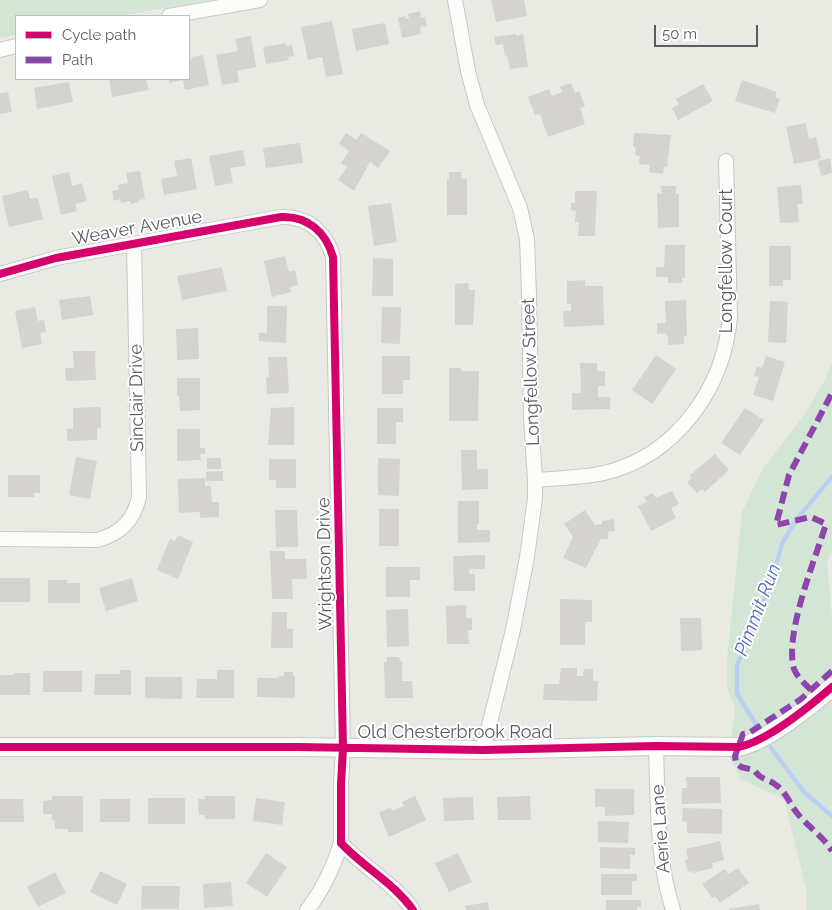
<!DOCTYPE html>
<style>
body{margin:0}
#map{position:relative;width:832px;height:910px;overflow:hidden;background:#eaeae4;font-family:Raleway,sans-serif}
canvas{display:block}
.legend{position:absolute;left:15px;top:15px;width:175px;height:65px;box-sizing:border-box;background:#fff;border:1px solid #bdbec0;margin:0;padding:6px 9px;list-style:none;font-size:15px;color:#5a5c62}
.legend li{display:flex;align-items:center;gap:10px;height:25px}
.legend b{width:25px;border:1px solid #bdbec0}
.scale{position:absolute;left:654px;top:25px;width:104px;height:22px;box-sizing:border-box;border:2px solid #5a5c62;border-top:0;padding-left:6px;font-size:15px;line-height:18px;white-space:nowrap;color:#5a5c62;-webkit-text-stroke:4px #fff;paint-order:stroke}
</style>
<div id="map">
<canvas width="832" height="910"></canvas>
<ul class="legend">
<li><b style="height:6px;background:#d6006c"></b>Cycle path</li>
<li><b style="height:6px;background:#8e44ad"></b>Path</li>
</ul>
<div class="scale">50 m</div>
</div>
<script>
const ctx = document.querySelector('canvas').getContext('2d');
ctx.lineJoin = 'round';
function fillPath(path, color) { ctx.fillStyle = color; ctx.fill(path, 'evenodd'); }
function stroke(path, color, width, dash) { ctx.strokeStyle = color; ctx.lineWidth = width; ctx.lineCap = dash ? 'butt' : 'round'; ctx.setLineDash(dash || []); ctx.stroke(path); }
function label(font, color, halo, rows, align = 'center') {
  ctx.font = font + ' Raleway,sans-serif'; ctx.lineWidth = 4; ctx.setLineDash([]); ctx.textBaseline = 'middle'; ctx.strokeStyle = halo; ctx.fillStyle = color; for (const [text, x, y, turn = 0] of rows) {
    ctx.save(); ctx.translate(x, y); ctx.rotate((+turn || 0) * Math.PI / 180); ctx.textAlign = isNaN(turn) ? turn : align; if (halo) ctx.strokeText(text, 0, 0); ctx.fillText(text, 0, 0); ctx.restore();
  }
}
const green = new Path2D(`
 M0,0h211l-91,16h-104v19l-16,3z
 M832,363v189l-5,8 5,57v293h-26l1,-17 -23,-94 -44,-20 -11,-23 6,-48 -8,-19v-31l15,-146 21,-44 41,-53 19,-32z`);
const stream = new Path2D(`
 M762,734l-25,-40v-29l18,-42 17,-43 10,-36 14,-24 36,-43
 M766,741l38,51 28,24`);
const building = new Path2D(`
 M491,0h33l3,16 -31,6z
 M420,11l1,7 4,-1 2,9 -7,1 1,7 -19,4 -4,-20 7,-2v3l4,-1 -1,-4z
 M332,21l11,53 -17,3 -4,-20 -14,3 -7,-33z
 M385,23l4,21 -33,7 -4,-22z
 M516,34v2l7,-2 5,33 -18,2 -3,-14 -2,1 -2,-12 -7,1 -2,-8z
 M251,36l5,31 -19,4 2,11 -17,3 -6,-30 22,-4 -3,-12z
 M286,43v3l6,-1 2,11 -6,1 1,3 -23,4 -3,-17z
 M203,55l6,30 -24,5 -2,-10 -14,3v-4h20v-19l3,-1 -1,-2z
 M109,79h37l3,11 -37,7z
 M742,80l35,12 -2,5 5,2 -5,14 -40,-12z
 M69,82l4,20 -36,7 -3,-21z
 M571,83l4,10 4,-2 6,15 -5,2 5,16 -37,13 -8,-23 -5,1 -7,-18 21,-8 3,7 10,-4 -2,-5z
 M703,84l10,17 -35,19 -6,-12 7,-4 -3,-5z
 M8,92l4,20 -12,2v-21z
 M806,123l3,16 7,-2 5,22 -27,5 -8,-37z
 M346,133l10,7 5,-7 29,18 -12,17 -8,-6 -16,29 -16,-11 9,-13 -6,-4 8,-12 -10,-7z
 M634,133l37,2 -4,32h-3l-1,7 -14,-2 1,-7 -11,-1 1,-8 -5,-1 1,-8h-3z
 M300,143l3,20 -37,5 -3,-20z
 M243,150l3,16 -16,2 3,15 -18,3 -6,-30z
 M191,158l6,31 -33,6 -3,-16 16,-3 -3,-15z
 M830,158l2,15 -11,3 -3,-15z
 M140,171l5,28 -6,1v2l-9,2v-3l-9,2 -1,-4 -6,2 -2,-10 7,-1 -1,-5 10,-2 -2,-10z
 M69,172l3,14 10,-3 5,18 -12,3 2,7 -16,4 -9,-39z
 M449,172h12l1,7h5v36h-20v-36h2z
 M801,185l2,19h-6l2,18 -19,1 -3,-36z
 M661,186h15v8h3v33l-21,1 -1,-35 5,1z
 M28,190l2,9 8,-1 5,21 -34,8 -7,-31z
 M575,191h22l-2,45h-17l1,-14h-4l1,-11 -5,-1v-7h4z
 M391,203l6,39 -23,4 -6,-40z
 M665,245h20v33h-3v5h-14v-6h-12v-10h8z
 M769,246h22v34h-8v6h-14z
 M285,256l4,16 6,-2 3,15 -8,2 1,5 -19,5 -8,-36z
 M373,258l20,1v37h-21z
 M222,267l5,24 -45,9 -5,-24z
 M585,280v6h18l1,39 -40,2 -1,-16h8v-7h-4v-23z
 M468,283l1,7h6l-2,35h-18v-41z
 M90,296l3,19 -31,5 -3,-20z
 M686,300l1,36h-3v8l-16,1v-9h-2v-3l-9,1v-11h9l-1,-22z
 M770,301l18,1 -2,41 -18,-1z
 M267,306h20l-1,37 -27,-2v-8h8z
 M35,307l3,14 6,-1 2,12 -6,1 2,11 -20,4 -7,-37z
 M382,307h19l-1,37 -19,-1z
 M198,328l1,31 -22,1 -1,-31z
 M73,351h22l1,29 -30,1 -1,-13h9z
 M656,355l20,14 -24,35 -20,-14z
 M382,356h28v24h-7v14h-21z
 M766,356l19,6 -12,39 -20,-6 6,-18 -5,-1 3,-10 5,2z
 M268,357h19l2,36 -22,1 -1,-17h3z
 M580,363h17v8h8v15h-7v11h12v12l-38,1v-17h9z
 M449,368h12v3h18l-1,50h-29z
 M177,378h23v32l-20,1 -1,-15h-2z
 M101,407v21h-4v12l-30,1v-12h6v-21z
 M294,407v38h-26l3,-37z
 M377,408h26v14h-7v22h-19z
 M745,408l19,12 -24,35 -19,-12z
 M177,429h23v19h5v6h-5l1,6 -24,1z
 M461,450h16v19h11v20l-26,1z
 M715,454l14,16 -24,22 -3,-3 -5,4 -10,-11 5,-4 -2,-3z
 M76,457l21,4 -7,38 -21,-4z
 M207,458h14v11h-14z
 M378,458l22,1 -1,37 -21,-1z
 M269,459h27v29h-20v-8h-7z
 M223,471v10h-17v-9z
 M8,475h32v18h-6v4h-26z
 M205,478v8h6l1,16h7v15l-19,1v-6l-21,1 -1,-34z
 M672,491l7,13 -8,4 5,10 -25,13 -13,-25 9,-4 -3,-5 9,-4 3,5z
 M458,501h21v23h-2v6h13v12l-32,1z
 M379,509h20v37h-20z
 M275,510h22l1,37h-22z
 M585,510l10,15 7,-1v-3l12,-2 1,12 -7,1v7h-7l-15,29 -23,-10 10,-21 -9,-13z
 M178,535l15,7 -15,37 -21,-9 13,-31 5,2z
 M270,551h15v8h21l1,20h-15l1,20h-21z
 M485,555v14h-16l1,5h5v17h-21l-1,-35z
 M386,567h34v13h-10v17h-24z
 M0,578h30v24h-30z
 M132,578l6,23 -32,10 -7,-23z
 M48,580h19v3h13v20h-32z
 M560,599l32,1v22h-7v23h-25z
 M466,605v13h6v12h-4l1,14h-22l-1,-38z
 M408,609l1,37 -22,1 -1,-37z
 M272,612h15v17h6v19h-22z
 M680,618h21l1,32 -21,1z
 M387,657h12l1,4h2v20h10l1,17h-28l-1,-36h3z
 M561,668h16v8h6l1,-7h9v12h5l-1,20 -54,-1 1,-16h15z
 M120,670h11v25h-37l1,-21h25z
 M217,670h17v28h-38l1,-19h20z
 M43,671h39v21h-39z
 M284,672h9v4h2v22l-38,-1v-19h22v-2h5z
 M14,673h16v22h-30v-20h14z
 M145,677h37v22l-37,-1z
 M686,777h34l1,26 -39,1v-16h5z
 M595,789h39v26l-29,1v-9h-10z
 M52,796h31v36h-15v-3h-13v-9h-3v-6h-9v-13l9,-1z
 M205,796h30v23h-30v-4h-6l-1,-16h7z
 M415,796l11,24 -37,17 -10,-24 12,-6 1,4 12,-5 -2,-4z
 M530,796l1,24h-33l-1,-23z
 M473,797l1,23 -30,1 -1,-23z
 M148,798h37v26h-37z
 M256,798l29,4 -3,23 -29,-4z
 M0,799h23l1,23h-24z
 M100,799h30v23h-30z
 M683,808l39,1v25l-35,-1v-11l-5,-1z
 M598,821l31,1 -1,21 -30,-1z
 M720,841l4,19 -12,3 1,5 -20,5 -1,-2 -4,1 -3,-12 3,-1 -2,-10z
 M600,847l35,1v7h-5v14l-30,-1z
 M266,853l21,14 -20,30 -21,-14z
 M458,853l14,29 -23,10 -14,-29z
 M738,868l11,15 -29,20 -5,-7 -3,2 -10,-14 23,-15 3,5z
 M100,871l27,13 -10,21 -27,-13z
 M55,872l11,21 -28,14 -11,-20z
 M601,874h36v7h-5v14h-31z
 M231,882l2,24 -29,2 -1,-24z
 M142,886h38l-1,23h-38z
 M606,900h35v7h-4v3h-31z
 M488,902l1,8h-23l-1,-4z
 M759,904l1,6h-31v-1z`);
const minor = new Path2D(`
 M455,0l13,71 9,34 43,103 7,31 2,56 2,121 4,64v18l-8,59 -14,73 -30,120
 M169,16l91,-16
 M0,50l16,-4
 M0,274l56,-16 225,-41c27,-1 45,15 52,40l10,491 -2,36v59c22,24 53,40 72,67
 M535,480c23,-2 46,-2 69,-7 72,-17 120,-85 126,-156l-4,-156
 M0,539l97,1c24,-6 37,-20 42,-43l-5,-253
 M656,746c2,55 0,111 17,164
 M307,910c16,-20 26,-42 34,-67`);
const tertiary = new Path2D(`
 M0,747h298l185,3 173,-4 82,1c29,-5 72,-41 94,-60`);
const quiet = new Path2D(`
 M832,671l-31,28 -52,34 -6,1 -8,22 1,7 5,4 13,3c8,11 13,8 22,15 10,7 14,19 21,28 11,14 26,23 35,38
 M811,690c-6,-6 -14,-13 -17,-21 -10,-35 21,-109 32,-145l-15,-7 -35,8 13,-50 43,-82`);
const cycleway = new Path2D(`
 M0,274l56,-16 225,-41c27,-1 45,15 52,40l10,491 -2,36v59c22,24 53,40 72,67
 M0,747h298l185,3 173,-4 82,1c29,-5 72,-41 94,-60`);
const streetNames = [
 ["Weaver Avenue",137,228,-10],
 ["Longfellow Court",727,261,-90],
 ["Longfellow Street",531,372,-92],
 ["Sinclair Drive",137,398,-91],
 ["Wrightson Drive",325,564,-91],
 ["Old Chesterbrook Road",455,733],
 ["Aerie Lane",661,829,-94]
];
const waterNames = [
 ["Pimmit Run",758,610,-69]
];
fillPath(green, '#d3e6d5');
stroke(stream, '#bbcff1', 4.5);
fillPath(building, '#d4d3cf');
stroke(minor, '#c7c8c6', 16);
stroke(tertiary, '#c7c8c6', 20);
stroke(minor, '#fcfcfb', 14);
stroke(tertiary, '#fcfcfb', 18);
stroke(quiet, '#8e44ad', 6, [12, 6]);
stroke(cycleway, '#d6006c', 8);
label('18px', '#5a5c62', '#fff', streetNames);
label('italic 19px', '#4c69b8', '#fff', waterNames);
</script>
